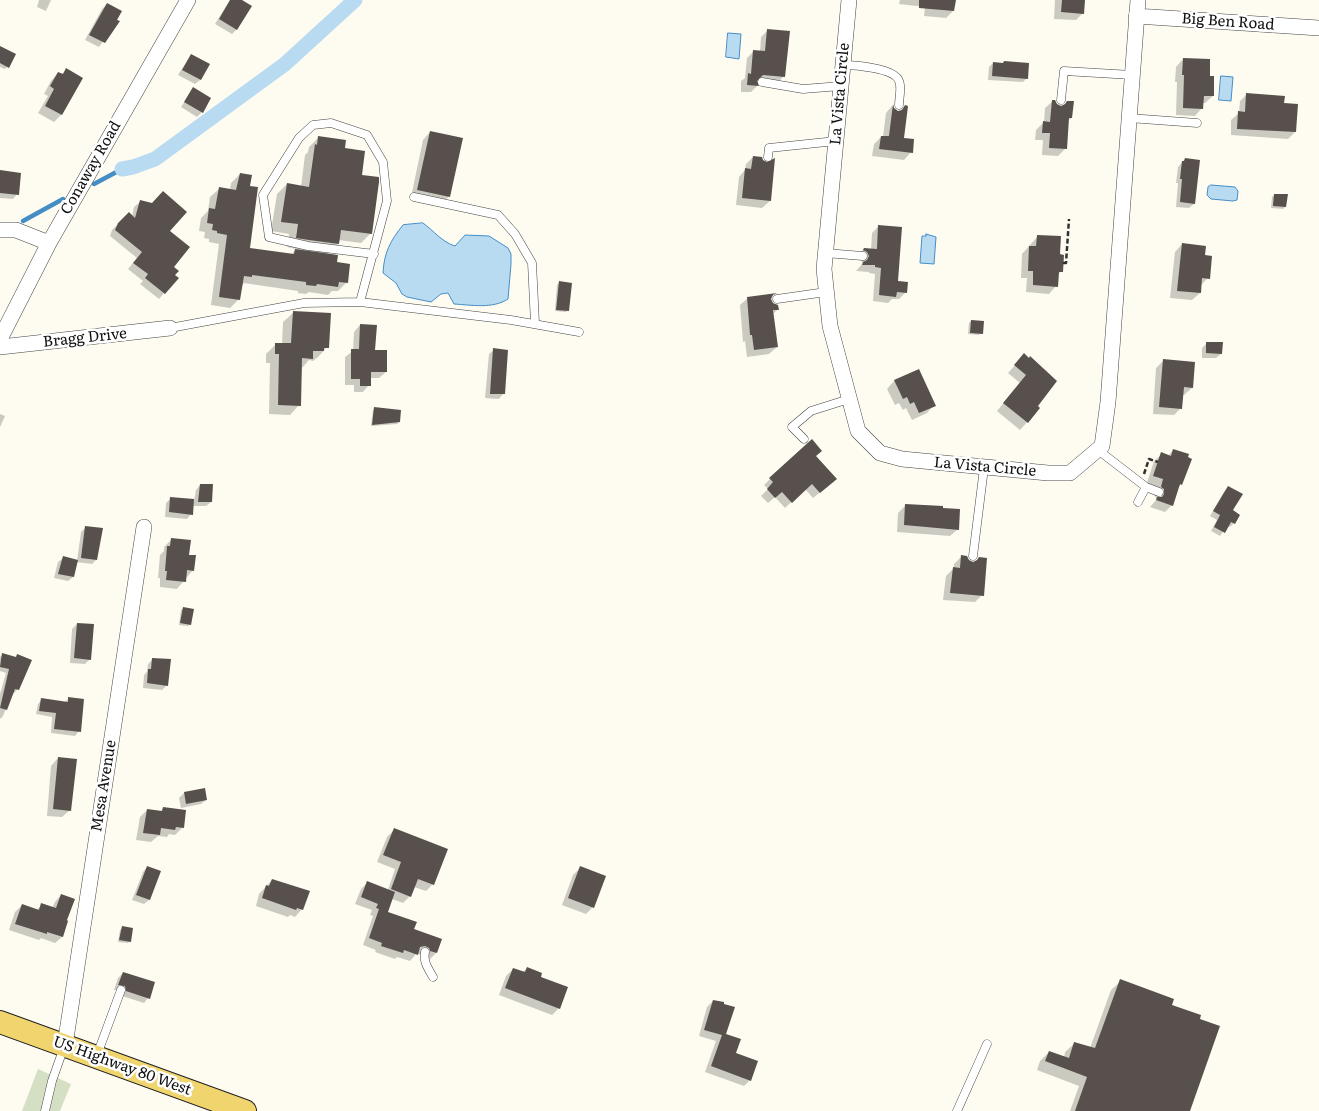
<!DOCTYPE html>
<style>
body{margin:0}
canvas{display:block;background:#fefcf1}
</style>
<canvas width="1319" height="1111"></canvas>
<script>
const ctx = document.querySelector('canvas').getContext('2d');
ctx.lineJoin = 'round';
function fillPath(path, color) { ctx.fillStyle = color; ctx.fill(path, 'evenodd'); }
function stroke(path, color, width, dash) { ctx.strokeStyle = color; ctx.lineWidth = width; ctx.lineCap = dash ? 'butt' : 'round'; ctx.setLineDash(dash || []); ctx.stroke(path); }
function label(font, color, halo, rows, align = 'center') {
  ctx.font = font + ' Literata,serif'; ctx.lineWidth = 5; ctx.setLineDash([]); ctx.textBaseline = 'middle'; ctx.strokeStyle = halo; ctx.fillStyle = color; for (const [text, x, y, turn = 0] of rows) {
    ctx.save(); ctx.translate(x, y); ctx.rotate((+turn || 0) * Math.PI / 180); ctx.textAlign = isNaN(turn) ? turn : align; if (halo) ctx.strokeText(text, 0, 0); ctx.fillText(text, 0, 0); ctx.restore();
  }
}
const cemetery = new Path2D(`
 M38,1069l33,15 -11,27h-38z`);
const water = new Path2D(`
 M728,33l13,1 -2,25 -13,-2z
 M1221,76l12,1 -2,24 -12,-1z
 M1211,185l24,2 3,4 -1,9 -4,1 -22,-2 -4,-4 1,-8z
 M423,223c11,8 19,19 32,23l10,-11 24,1 19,12 3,6v10l-3,35c-15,10 -37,6 -54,5l-6,-11 -7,1 -10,8 -24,-5 -5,-3 -6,-11 -13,-10c1,-20 7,-32 20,-48z
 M926,234l10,3 -2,27 -14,-1 2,-27h4z`);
const shadow = new Path2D(`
 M39,0h12l-5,11 -9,-4z
 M230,0h10l10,6 -14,24 -4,4 -17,-10z
 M900,0h54l-1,11 -7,7 -22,-2 1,-9 -26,-3z
 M1055,0h29l-1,13 -7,7 -22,-1z
 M107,4l11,17 -19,26 -14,-7 17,-31z
 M768,30l15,47 -6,6 -21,-2 1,5 -6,6h-10v-11l4,-3 2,-20 7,-7 6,1 1,-15z
 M0,47l9,18 -4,4 -5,-2z
 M191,55l17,10 -8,15 -5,4 -17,-9z
 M1183,59l30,37 -8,7h-3v5l-7,8 -19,-1 1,-33h-2l1,-15z
 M993,63l34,15 -4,4 -35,-2 1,-13z
 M66,70l15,9 -20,36 -7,7 -16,-9 10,-17 -4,-2 7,-13 7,-8 3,2z
 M193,89l9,23 -5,5 -16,-10z
 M1247,94l36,10 12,28 -7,7 -57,-4v-15l8,-7 1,-12z
 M1053,101l18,17 -3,3 -3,28 -7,7 -16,-1 1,-15h-8l1,-10 8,-8 1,-14z
 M892,106l6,6 7,-5 -2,32 8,13 -7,8 -32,-4 2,-12 7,-7h2l3,-24z
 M430,132l19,64 -7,8 -31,-7 12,-57z
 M319,137l25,12 16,27 11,57 -10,10 -23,-3v4l-11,11 8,8 11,20 -8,8h-6l-4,4 -19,-3 -3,2 -8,-1v-2l-54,-8 -2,3 -3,13 -9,9 -19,-3 8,-61 -10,-2v-3l-5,-1 1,-6 -6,-1 2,-13 7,-7 2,-14 9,-8 11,1 1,-7 9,-9 9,13v62l42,6 5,-6 -9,-2 2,-13 -18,-3 6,-37 10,-10 14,3 4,-32 3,-3 1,-5z
 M753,157l17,44 -8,7 -26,-3 3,-28 6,-7 1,-6z
 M1185,159l9,45 -5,4 -13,-1 2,-24h-2l2,-16z
 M0,172l17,22 -4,5 -13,-1z
 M1274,195l11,12 -2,2 -12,-1 1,-11z
 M140,202l28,29 6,44 3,3 -18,21 -19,-15 3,-3 -15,-12 9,-11 -27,-22 2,-6 17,-16 3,3 2,-10z
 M879,226l17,56 9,11 -6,6h-7l-4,4 -15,-2 2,-27 -6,-1v-1l-13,-1 7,-8 -6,-7 7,-7 7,1 1,-17z
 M1038,236l20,20 3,15 -4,5 -1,10 -7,8 -23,-2 1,-14h-6l1,-24z
 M1182,244l26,34 -8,8v7l-8,7 -22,-2 5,-46z
 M559,283l9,27 -2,2 -11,-1 2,-26z
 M748,298l22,1 8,10 -6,6 5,32 -8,7 -22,3 -2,-16 -2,1 -3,-37z
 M293,313l34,34 -9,10 -5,4 -4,-1 -7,8 -3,37 -9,10 -21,-1 1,-51h-4v-9l10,-10h6l1,-22z
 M971,321l10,12 -2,2 -11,-1 1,-11z
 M360,325l26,47 -7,6h-10v7l-6,7h-9v-7h-9v-28l8,-6 1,-19z
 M1207,343l14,11 -5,4h-14v-10z
 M494,350l9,44 -4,5 -14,-1 4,-44z
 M1024,355l12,51 3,3 -19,21 -23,-19 23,-28 -12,-10z
 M1163,361l29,27 -8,7h-2l-1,13 -7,7 -21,-1 3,-46z
 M918,370l16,35 -7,8 -15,7 -6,-12 -3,2 -4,-7 -4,2 -8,-16 7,-8z
 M375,408l24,14 -2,2 -26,2 2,-16z
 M0,414l5,2 -5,11z
 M1173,450l13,8 -5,26 -3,4 -6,17 -7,7 -15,-5 7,-8 -3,-4 3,-8 -10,-4 7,-22 8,-7 6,2z
 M815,456l14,29 -16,13 -8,-9 -20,19 -10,-11 -7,6 -7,-7 7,-7 -4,-4 6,-6z
 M200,485l11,17 -5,4h-14l-1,8 -4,5 -22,-2 1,-14 5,-5 23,3 2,-11z
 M1228,488l6,35 -4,4 -3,-1 -7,10 -9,-5 6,-11 -7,-4 14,-24z
 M906,505l52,24 -8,7 -53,-4 1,-19z
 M86,527l16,2 -6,31 -4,4 -16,-2 -3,15 -5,4 -14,-3 4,-16 5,-4 14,3 4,-29z
 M172,539l16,17 5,14 -16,19 -17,-2v-9h-2l2,-23 4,-4v-4z
 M961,557l12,6 9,32 -7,7 -32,-2 3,-24 8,-8v-4z
 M183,608l7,16 -2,2 -9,-1 2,-15z
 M77,624l13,35 -5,5 -15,-1 2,-34z
 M3,654l12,4 2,-2 1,33 -4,4h-2l-9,23 -3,3v-25l6,-21 -6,-2v-14z
 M153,659l14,26 -5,5 -19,-2 1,-13 3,-3 1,-8z
 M69,698l10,33 -4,5 -24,-3 1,-16 -16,-3 2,-10 4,-5 22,4z
 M58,758l12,52 -8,7 -15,-1 4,-50z
 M204,790l2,10 -5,4 -20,4 -2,-10 5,-5z
 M164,808l19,19 -8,8 -6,-1 -2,3 -9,-1 -7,6 -15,-2 4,-23 7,-7 13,2z
 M394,830l39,54 -7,7 -12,-4 -4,9 -7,7 -11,-4 -6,14 27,16 28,10 -5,14 -7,7 -12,-7 -7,8 -13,-4 -2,2 -20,-7 1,-2 -13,-5 10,-29 -3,-1 2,-5 -17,-6 6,-15 7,-7 20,8 7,-21 -18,-7 10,-25z
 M147,867l13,5 -11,28 -5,4 -12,-4 11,-28z
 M581,867l12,40 -7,7 -24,-9 11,-30z
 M272,880l30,29 -7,8 -5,-2 -2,2 -32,-11 3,-12z
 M61,895l4,26h2l-5,16 -7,6 -14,-5 -2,2 -30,-10 6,-18 7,-7 14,5 6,-5 10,3 3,-6z
 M122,928l8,13 -2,2 -10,-1 2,-12z
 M527,968l12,10 20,30 -7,7 -53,-20 7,-19 7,-7 10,3z
 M123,973l25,25 -4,5 -22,-7 -1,-6h-7l4,-12z
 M1121,981l49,25 19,105h-119l9,-25 -42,-16 3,-9 9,-9 15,6 1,-6 10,-9 15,5 21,-58z
 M713,1001l11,33 26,46 -6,6 -39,-14 11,-31 -17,-5 8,-29z`);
const stream = new Path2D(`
 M94,184l28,-15
 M23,221l40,-22`);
const canal = new Path2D(`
 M122,169l11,-2 22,-8 130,-95 70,-64`);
const building = new Path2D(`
 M230,0h12l10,6 -15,24 -18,-11z
 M919,0h37l-2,11 -35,-3z
 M1062,0h23l-1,14 -23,-2z
 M107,3l15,8 -5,9 3,1 -15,22 -16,-8z
 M767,29l23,2 -5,46 -22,-2 -6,6 2,5 -12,-1 1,-12 3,1 2,-24 12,1z
 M0,46l16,8 -7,14 -9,-5z
 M191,54l19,10 -9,16 -19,-10z
 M1183,58l27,1v17h4v20h-10l-1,13 -20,-1 1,-33h-2z
 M1004,61l25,2 -1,16 -36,-3 1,-14 10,1z
 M66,68l17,10 -21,37 -17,-9 9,-17 -4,-3 8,-14 5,2z
 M193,87l18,11 -8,15 -19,-11z
 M1246,93l39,3 -1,7 14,1 -2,28 -59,-3 1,-18 7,1z
 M1052,100h3l2,4 4,2 4,-2 2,-3h7l-2,17h-3l-2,31 -18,-1 1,-15h-8l1,-12 7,1z
 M893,104l1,4 4,3 4,-1 3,-5 3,1 -4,32 10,1 -1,14 -34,-4 2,-13h8z
 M430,131l33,7 -13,59 -33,-7z
 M318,136l28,4 -1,8 20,3 -3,24 17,2v5l-7,52 -31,-4 -2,14 -30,-4 -13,-2 2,-14 -17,-2 6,-39 22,4 6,-43 2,1z
 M753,156l9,1 1,3 4,2 8,-4 -4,43 -29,-3 3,-30 6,1z
 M1185,158l15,2 -5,44 -15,-2 2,-23h-2l2,-18h2z
 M0,170l21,3 -2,22 -19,-2z
 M240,173l12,2 -2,11 8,1 -8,61 44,6 1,-5 43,6 -1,7 13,2 -2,19 -9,-1 -1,5 -21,-3 -1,2 -10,-1v-3l-54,-7v2l-8,-1 -4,24 -21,-3 8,-62 -10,-2v-2l-5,-1 1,-6 -6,-1 2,-15 6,1 4,-22 17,3z
 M163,191l24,21 -17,19 20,16 -16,20 5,4 -4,4 4,3 -14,16 -20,-16 3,-4 -15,-11 9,-11 -27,-22 3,-7 11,-11 6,6 5,-18 12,3z
 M1274,194h14l-2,13 -13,-1z
 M878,225l24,2 -4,54 10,1 -1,11 -10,-1 -1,5 -17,-2 2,-27 -6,-1v-2h-13l1,-3 4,-2 2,-4 -2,-4 -4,-2 1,-2 13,1z
 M1037,235l24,1 -1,18 4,1 -1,17h-4l-1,15 -25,-2v-14h-5l1,-25h7z
 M1182,243l24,3 -1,9 7,1 -2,23 -8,-1 -1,15 -24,-2z
 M559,281l13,2 -3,28 -13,-1z
 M777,293l-4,2 -2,4 2,4 5,2 1,5h-6l5,37 -24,3 -2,-15h-2l-3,-38z
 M293,311l38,2 -2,35h-5v3h-11v8l-11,-1 -1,48 -23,-1 1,-51h-4v-11h16z
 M971,320l13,1 -1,13 -13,-1z
 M360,324l17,1 -2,25h12v22h-16v14h-11v-7h-9v-30h8z
 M1206,342h17l-1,12 -16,-1z
 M493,348l15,2 -3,44h-15z
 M1024,353l5,5 1,-2 27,25 -19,25 2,2 -12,15 -25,-20 23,-28 -12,-10z
 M1163,359l32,3 -2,26 -9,-1 -2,22 -23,-2z
 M919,369l17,37 -17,7 -5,-11 -4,2 -3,-7 -4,2 -9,-19z
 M374,407l27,3 -1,12 -28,3z
 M812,439l10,12 -6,5 21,23 -17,14 -8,-9 -20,19 -10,-11 -7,6 -8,-9 6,-7 -4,-4z
 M1173,449l16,5 -1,3 4,2 -10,26 -2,-1 -7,22 -17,-6 1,-3h5l2,-3v-5l-3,-2 2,-8 -10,-3 8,-24 10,4z
 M200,484h13l-1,18h-14z
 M1228,486l15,8 -10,16 7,5 -5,9 -4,-2 -6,11 -11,-6 6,-12 -7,-4z
 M170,497l24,2 -1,16 -24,-3z
 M905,504l38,2v2l17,1 -1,21 -55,-5z
 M85,526l18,2 -6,32 -16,-2z
 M171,538l20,2 -2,15h7l-2,16 -7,-1 -1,12 -20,-2 1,-9h-2l2,-25h3z
 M961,555l6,1 2,4 4,2 4,-2 2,-3 8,1 -3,38 -34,-3 3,-26 7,1z
 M63,556l15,4 -4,17 -16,-3z
 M183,607l11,2 -3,16 -11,-2z
 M77,623l17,1 -3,36 -17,-2z
 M2,653l14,4 1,-3 15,6 -13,30 -4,-1 -8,21 -7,-2 9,-39 -9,-2z
 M152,658l19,1 -3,27 -21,-3 1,-14h3z
 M68,697l16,2 -3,33 -27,-3 2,-16 -17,-2 2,-13 27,4z
 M58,757l19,2 -6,52 -18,-2z
 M205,788l2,12 -21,4 -2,-12z
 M163,807l23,3 -2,18 -8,-1 -1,3 -14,-2 -1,7 -17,-2 4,-24 15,2z
 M394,828l54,21 -14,36 -16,-6 -7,18 -20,-8 10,-27 -18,-7z
 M147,866l14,5 -11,29 -14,-5z
 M580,866l26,10 -12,32 -26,-10z
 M272,879l38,12 -7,19 -6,-2 -1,2 -34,-12 4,-13 3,1z
 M367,881l28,11 -7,20 29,10 -3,7 28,10 -5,14 -7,-2 -1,-3 -4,-2 -5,1 -2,8 -14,-5 -1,3 -22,-7 1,-3 -13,-5 10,-29 -3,-1 2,-4 -17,-7z
 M61,894l14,5 -8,21 1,1 -5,16 -16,-5v2l-32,-10 7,-20 17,6 2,-7 15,5z
 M122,926l11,2 -2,14 -12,-2z
 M527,967l15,6 -1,4 27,10 -8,22 -55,-21 8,-20 12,4z
 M123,972l32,10 -5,17 -24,-8 -1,-5 -7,-1z
 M1120,979l54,20 -2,6 29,10 -1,4 20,7 -30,85h-115l12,-34 -42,-16 4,-10 20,7 5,-16 21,6z
 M713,1000l11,2v2l11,3 -9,27 15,5 -5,14 22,8 -7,20 -40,-15 11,-31 -18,-5z`);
const path = new Path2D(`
 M1063,263h3l3,-44
 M1144,474l5,-15 9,3`);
const lane = new Path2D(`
 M843,65c11,0 52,3 56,16 3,6 0,17 0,24
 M762,82l41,7 38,-3
 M1061,100l3,-29 68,4
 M1129,118l68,5
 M768,157l1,-9 67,-7
 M414,197l84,18 17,19 17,29 3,60
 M825,253l38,3
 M777,299l49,-7
 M360,302l27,-101 -4,-39 -16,-27 -36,-12 -18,2 -14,13 -36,57 6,42 39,9 66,8
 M170,328l134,-25 56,-1 151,18 68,12
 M804,439l-12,-12 19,-16 38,-12
 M1098,450l48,37 -8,15
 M1146,487l13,5
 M973,556l11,-88
 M425,952c-2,10 3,16 8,25
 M97,1055l24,-65
 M45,1111l7,-30 12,-34
 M957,1111l30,-67`);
const street = new Path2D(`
 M849,0l-25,269 6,57 28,105 22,22 22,6 146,14h22l32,-27 6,-44 30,-402
 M1136,16l183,12
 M0,230h16l33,13
 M0,339l49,-96 139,-243
 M0,347l170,-19
 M65,1045l79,-518`);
const primary = new Path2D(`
 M0,1022l245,89`);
const streetNames = [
 ["Big Ben Road",1228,22,4],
 ["La Vista Circle",840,94,-85],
 ["Conaway Road",91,168,-60],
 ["Bragg Drive",85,338,-6],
 ["La Vista Circle",985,467,5],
 ["Mesa Avenue",104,786,-81],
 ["US Highway 80 West",122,1066,20]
];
fillPath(cemetery, '#d5dfc3');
fillPath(water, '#b9dbf2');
stroke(water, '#448dc5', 1);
fillPath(shadow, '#0003');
stroke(stream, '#448dc5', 4.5);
stroke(canal, '#b9dbf2', 15);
fillPath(building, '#57504c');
stroke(lane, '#424242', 9);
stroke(street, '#424242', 16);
stroke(primary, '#202020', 24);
stroke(path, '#313131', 2.5, [5, 2.5]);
stroke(lane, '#fff', 8);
stroke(street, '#fff', 15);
stroke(primary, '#f0d56f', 22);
label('15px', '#0f0f0f', '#fff', streetNames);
</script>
